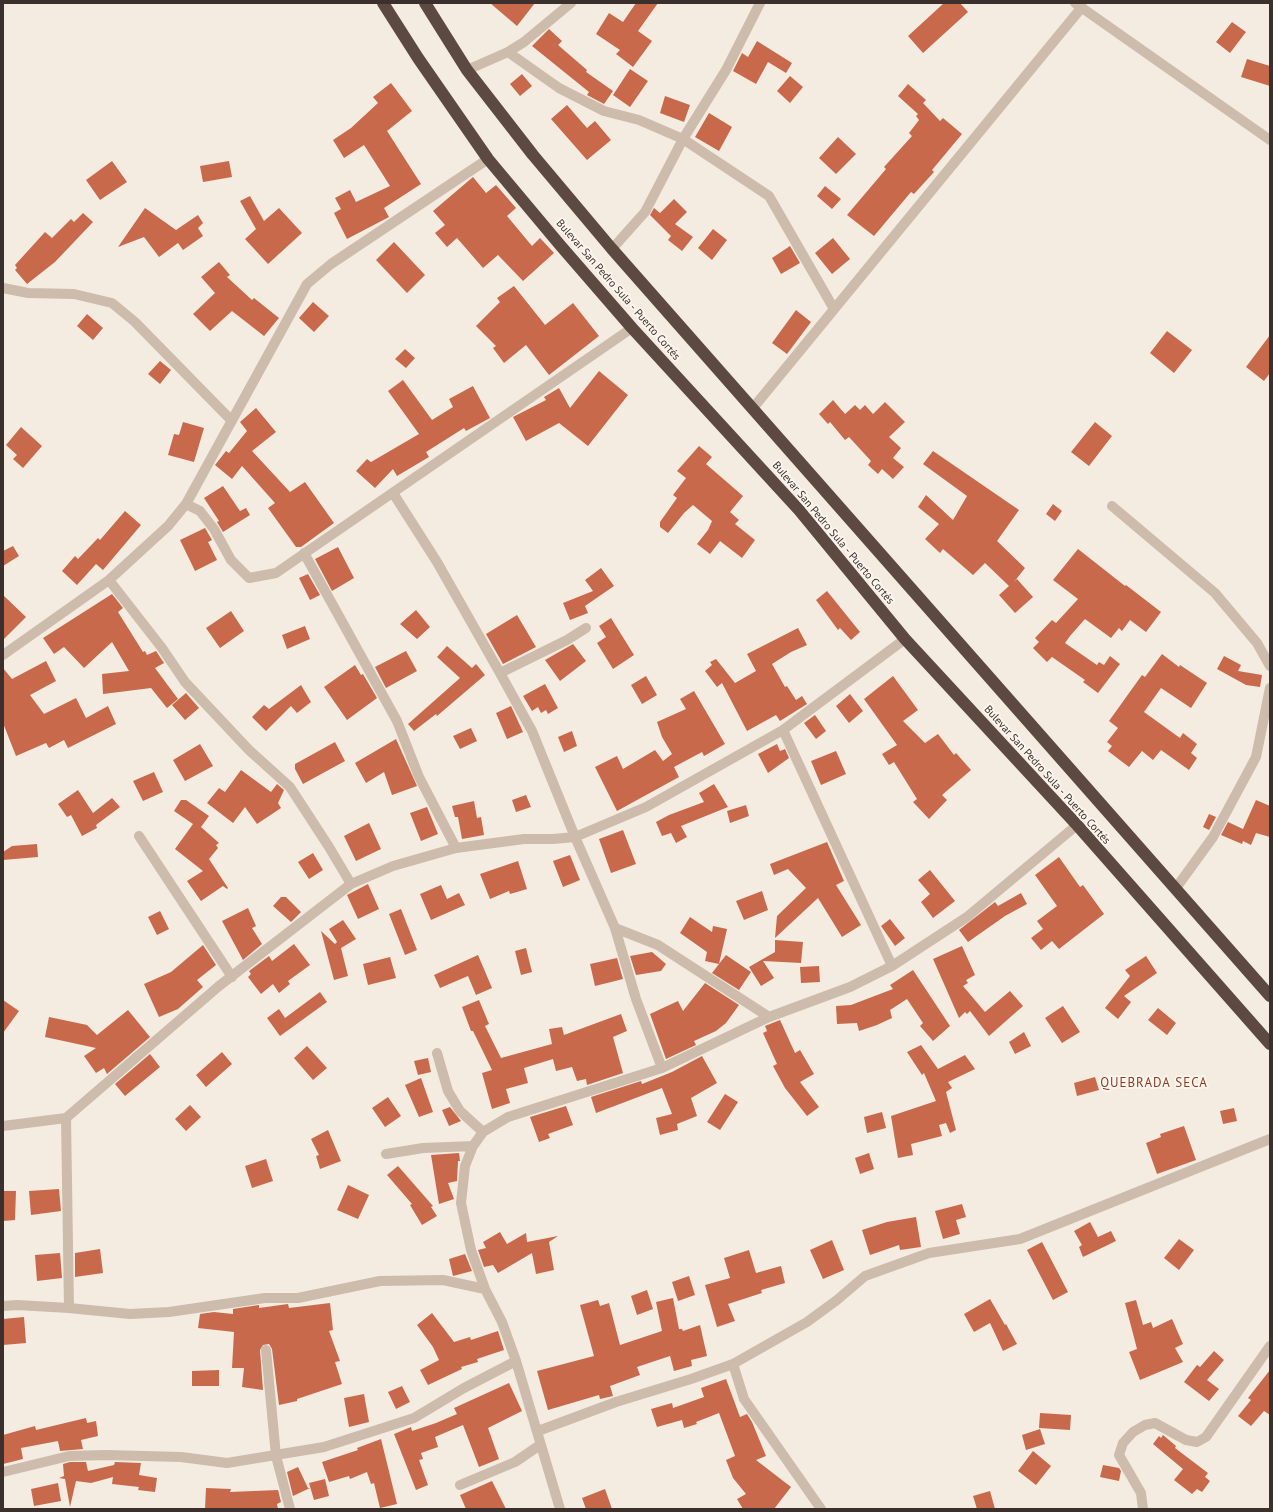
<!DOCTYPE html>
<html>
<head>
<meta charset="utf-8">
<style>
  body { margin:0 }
  #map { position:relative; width:1273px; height:1512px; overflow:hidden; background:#f4ebe1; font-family:"PT Sans",sans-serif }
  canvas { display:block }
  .frame { position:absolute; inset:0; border:4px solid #3b302b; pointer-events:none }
</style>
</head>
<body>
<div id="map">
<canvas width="1273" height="1512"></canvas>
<div class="frame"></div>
</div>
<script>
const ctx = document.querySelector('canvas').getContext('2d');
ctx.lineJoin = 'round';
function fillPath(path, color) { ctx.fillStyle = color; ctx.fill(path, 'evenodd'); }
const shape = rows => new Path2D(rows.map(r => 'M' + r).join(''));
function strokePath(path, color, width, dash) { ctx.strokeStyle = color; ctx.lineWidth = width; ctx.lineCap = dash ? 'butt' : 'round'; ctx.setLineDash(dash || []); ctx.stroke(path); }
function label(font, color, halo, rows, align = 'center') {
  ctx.font = font + ' "PT Sans",sans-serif'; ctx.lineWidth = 4; ctx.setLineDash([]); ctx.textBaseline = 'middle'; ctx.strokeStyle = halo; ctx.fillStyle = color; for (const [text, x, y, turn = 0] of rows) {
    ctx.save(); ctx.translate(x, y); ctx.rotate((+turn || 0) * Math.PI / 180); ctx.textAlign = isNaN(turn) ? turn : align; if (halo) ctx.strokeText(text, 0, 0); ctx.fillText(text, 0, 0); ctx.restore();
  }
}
const building = shape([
  [490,3,535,3,517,26],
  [636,3,658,3,638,31,652,41,633,67,616,54,620,50,596,34,609,13,623,22],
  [944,3,960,3,968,12,923,53,908,36],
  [1232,22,1246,32,1230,53,1216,42],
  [549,29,562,41,558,45,587,70,586,72,613,91,604,104,587,95,589,92,532,46],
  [757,41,792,63,786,73,768,62,756,84,733,71,742,53,748,57],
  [1247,59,1270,66,1270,86,1241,77],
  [630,69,648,81,630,107,613,95],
  [522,74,532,86,520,96,510,84],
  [790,76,803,87,790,103,777,91],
  [391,83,412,111,387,131,421,184,384,208,389,217,347,239,334,213,341,209,335,198,350,190,356,202,390,186,364,145,344,158,333,140,351,128,378,103,373,97],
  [908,84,926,100,923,103,940,121,943,118,962,134,932,170,934,172,914,194,911,192,874,236,847,215,886,169,884,167,912,136,909,133,919,120,916,116,918,114,898,96],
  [665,96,690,105,684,122,660,113],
  [567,105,587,128,595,121,611,140,587,160,551,119],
  [709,113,732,127,719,151,695,137],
  [838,137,856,154,836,174,819,158],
  [112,161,127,182,100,200,86,180],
  [229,161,232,177,203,182,200,166],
  [473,177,486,193,496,185,516,208,507,216,532,246,540,238,554,253,523,281,498,255,483,268,457,238,447,247,435,233,445,225,433,211],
  [825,186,841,199,832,209,817,196],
  [250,196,264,221,279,208,302,233,268,264,245,239,256,229,240,201],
  [674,199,687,212,675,224,693,237,682,251,668,240,671,236,650,215,654,208,660,213],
  [145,208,176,230,198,215,203,223,198,228,203,236,183,250,178,243,159,257,144,237,118,247],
  [83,213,93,222,55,262,27,284,15,270,17,268,15,265,45,232,52,238,71,219,74,222],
  [713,229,727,240,712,260,698,248],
  [833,238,850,259,832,274,815,253],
  [394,242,425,275,407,293,376,260],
  [790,246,800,263,781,274,772,258],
  [219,262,230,275,227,277,252,300,254,298,279,318,264,336,232,311,210,331,193,314,215,293,201,277],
  [514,286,545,325,573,303,599,336,549,375,526,345,504,363,493,348,496,346,476,326,500,302,497,298],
  [313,302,329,316,314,332,299,318],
  [796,310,811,322,787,354,772,343],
  [87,314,103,328,93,340,77,326],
  [1167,331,1192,350,1174,373,1150,353],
  [1270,335,1270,373,1264,381,1246,367],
  [405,349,415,358,406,368,395,359],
  [160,361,171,370,160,384,148,374],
  [599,371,628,395,588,446,559,423,526,441,513,417,546,400,544,397,559,388,570,408],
  [403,380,432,420,453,407,449,399,473,386,490,418,466,431,464,428,426,452,429,457,397,476,393,469,375,488,356,471,367,459,371,462,419,434,388,391],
  [833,400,845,414,855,405,860,410,865,405,873,414,885,402,905,422,889,437,901,448,893,458,904,467,893,479,882,469,878,474,868,465,871,461,849,437,845,440,830,422,828,424,819,414],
  [256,408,276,432,252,451,290,492,305,482,334,523,301,547,296,547,268,508,275,503,242,466,232,479,215,465,226,451,229,453,247,431,240,422],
  [183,422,204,428,194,462,168,455,174,434,179,435],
  [1095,422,1112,436,1089,466,1071,452],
  [21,427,42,446,23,468,13,459,17,455,6,445],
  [699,446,712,457,706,464,743,496,730,512,739,520,735,524,755,540,742,558,720,541,710,554,697,544,708,530,712,521,693,505,684,513,668,533,660,527,660,522,677,498,673,495,686,478,677,471],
  [933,451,1019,510,997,541,1025,568,1014,582,1017,579,1033,597,1015,613,999,595,1009,586,985,563,973,575,943,549,940,553,925,539,939,524,918,507,926,495,953,520,967,496,923,464],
  [223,486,240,511,246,508,250,515,223,532,217,522,219,521,204,498],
  [1053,504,1062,511,1055,521,1046,514],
  [125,511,141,525,103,570,96,564,77,585,62,571,75,556,78,559,98,538,100,540],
  [205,528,212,540,208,542,217,560,195,571,180,540],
  [13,546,19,556,3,566,3,551],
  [338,547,354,578,332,591,315,559],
  [1078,549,1125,586,1126,585,1161,612,1146,632,1130,620,1122,631,1119,628,1111,638,1085,619,1070,636,1065,643,1097,665,1099,662,1104,665,1110,656,1120,664,1098,693,1083,682,1085,680,1052,657,1047,662,1033,648,1039,642,1035,638,1052,620,1056,623,1078,599,1053,580],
  [601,568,614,586,585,606,588,613,570,620,563,603,593,591,585,580],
  [308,574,320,595,310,600,299,578],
  [827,591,860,632,851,640,840,628,838,630,816,600],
  [112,594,123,608,118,612,143,652,145,651,147,655,156,651,164,663,155,668,178,699,167,708,151,688,103,694,102,674,129,671,112,642,84,668,64,647,54,654,43,638],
  [3,595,26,617,3,640],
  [416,610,430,627,417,639,400,624],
  [231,611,244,631,220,648,206,628],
  [517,615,536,647,503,664,486,634],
  [611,618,634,655,613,669,597,643,606,637,599,626],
  [305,626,310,639,287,649,282,635],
  [798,628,807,645,791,652,772,664,785,687,787,686,796,700,802,696,807,704,780,721,776,715,747,731,722,683,717,687,705,671,712,665,710,662,716,659,735,683,756,671,747,654],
  [573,644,586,661,560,681,545,660],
  [447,646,472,668,476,664,485,675,437,716,436,714,414,731,408,724,460,678,437,657],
  [406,651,417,671,386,688,375,667],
  [1162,654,1179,667,1180,665,1207,683,1191,708,1161,688,1144,712,1180,738,1183,733,1197,744,1191,753,1197,758,1189,770,1161,750,1153,760,1142,751,1129,767,1108,751,1112,746,1107,742,1118,728,1109,721,1142,675,1145,677],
  [1224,656,1241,665,1238,671,1262,675,1260,687,1246,685,1217,669],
  [46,661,56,681,30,695,44,714,76,698,86,718,108,706,116,724,68,748,64,740,49,748,46,743,16,756,3,723,3,668,12,679],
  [355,665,361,675,363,674,377,698,347,720,324,687],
  [646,676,657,695,642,704,631,685],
  [893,676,918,710,903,721,925,743,938,734,954,755,956,753,971,770,942,795,947,800,929,819,913,802,917,799,894,762,889,765,882,754,897,745,864,699],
  [545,684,558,708,548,714,546,710,541,713,538,707,532,711,523,696],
  [301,685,311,702,297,713,291,706,266,731,252,717,264,705,269,709],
  [694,691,725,744,704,756,702,752,674,767,679,777,617,811,595,767,617,756,623,769,655,750,663,761,672,754,662,737,657,722,686,709,680,699],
  [186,693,199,708,185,720,172,705],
  [850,694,863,711,849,723,836,706],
  [511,706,523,732,507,739,496,713],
  [815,715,826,731,816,739,804,723],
  [471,728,477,741,460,749,453,736],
  [572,731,577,746,564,752,558,737],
  [396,739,417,786,392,795,384,772,366,783,355,763],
  [335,742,345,761,303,784,295,769,295,764],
  [200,744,213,766,185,781,173,760],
  [777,744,780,751,785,749,789,758,768,773,758,754],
  [836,751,846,774,821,785,811,761],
  [241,770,271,792,277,784,284,790,278,803,281,808,257,824,245,807,233,823,207,803,219,788,225,792],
  [154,772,163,792,143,801,133,781],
  [714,784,728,807,681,826,687,837,676,843,671,833,662,836,656,822,669,815,704,802,699,793],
  [78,790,93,813,112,798,120,807,96,825,97,828,82,836,71,815,67,817,58,804],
  [526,795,531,807,516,812,512,800],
  [181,800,186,800,209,816,201,827,219,843,216,845,218,848,209,859,228,888,227,889,223,886,201,901,187,881,203,871,175,849,193,824,174,811],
  [1256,800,1270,806,1270,837,1256,833,1251,845,1243,841,1242,844,1221,835,1228,822,1243,829],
  [474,801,477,818,481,817,484,835,462,839,458,817,455,817,452,806],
  [746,805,749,816,730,823,727,811],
  [427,807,438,834,421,841,410,813],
  [1209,814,1216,817,1209,830,1203,827],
  [369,823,381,849,356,861,344,836],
  [623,830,636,864,611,873,599,839],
  [827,842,844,881,836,885,861,925,842,937,818,898,775,938,777,916,806,888,788,869,774,875,770,864],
  [37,844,38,857,3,860,3,852,12,846],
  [313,853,323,870,309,879,298,862],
  [570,855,580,880,563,887,553,861],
  [1059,857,1080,887,1083,885,1104,914,1059,949,1052,941,1041,950,1031,938,1043,929,1037,921,1057,906,1035,875],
  [518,861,527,889,510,894,509,891,490,899,480,874],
  [930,870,955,901,933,918,921,902,930,894,918,880],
  [368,884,379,909,358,919,347,895],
  [441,885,447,899,459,893,465,905,431,920,420,894],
  [762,891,768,910,744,920,736,901],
  [1021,893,1027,904,1005,916,968,942,959,930,995,902,998,906],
  [281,897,286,897,301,912,291,922,273,906],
  [248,908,256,926,252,928,262,944,243,960,222,921],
  [401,909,417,950,405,955,389,914],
  [160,911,169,929,157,935,148,917],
  [690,917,712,932,713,926,727,929,719,964,705,961,707,952,680,933],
  [890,919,905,938,895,946,881,926],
  [343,920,356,939,341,948,348,976,334,980,321,931,335,944,337,942,329,929],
  [775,940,803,942,801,963,763,961,774,978,761,986,749,967,775,952],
  [294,944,310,965,288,981,290,984,279,993,273,984,261,994,248,977,251,974,249,971,269,956,272,961],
  [203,945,216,965,197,980,203,987,178,1009,159,1017,144,984,171,972],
  [962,946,975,975,966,980,968,983,963,986,985,1012,1010,991,1023,1006,989,1036,970,1011,967,1014,965,1012,959,1018,933,959],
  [526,948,532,972,521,975,515,951],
  [652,952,666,964,661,971,636,975,630,956],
  [478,955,492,988,476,995,468,976,440,988,434,975],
  [726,955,751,972,739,990,712,973],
  [1146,956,1157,973,1124,996,1131,1002,1118,1019,1105,1008,1130,976,1125,970],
  [390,957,396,978,368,985,363,964],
  [617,958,623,979,595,986,590,964],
  [819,966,820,982,801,983,800,967],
  [913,970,950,1026,933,1041,920,1026,923,1023,907,999,890,1010,892,1018,877,1025,859,1031,857,1023,837,1024,836,1006,851,1005,893,989,890,985],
  [705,983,739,1005,726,1023,716,1031,694,1041,696,1045,666,1059,650,1014,678,1001,683,1011],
  [320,992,327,1002,280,1036,267,1018,279,1009,285,1018],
  [3,1000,19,1011,3,1033],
  [479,1000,489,1024,485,1026,501,1058,552,1044,549,1029,562,1027,564,1035,621,1014,627,1031,613,1037,623,1073,587,1085,586,1079,577,1081,572,1067,556,1071,553,1059,524,1068,528,1083,506,1089,510,1103,492,1109,482,1073,492,1070,473,1031,471,1031,462,1007],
  [1063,1006,1080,1032,1062,1043,1045,1018],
  [1158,1008,1176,1023,1167,1035,1148,1020],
  [128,1010,150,1037,107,1074,104,1068,96,1073,84,1056,96,1048,45,1037,49,1017,87,1025,97,1035],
  [780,1020,795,1053,800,1050,814,1074,800,1082,819,1107,807,1116,785,1088,773,1066,777,1064,763,1033,767,1031,765,1026],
  [1024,1032,1031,1046,1015,1054,1009,1042],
  [921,1045,938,1069,965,1055,975,1069,948,1082,952,1088,946,1092,956,1130,950,1133,946,1123,939,1125,942,1136,911,1144,913,1155,898,1158,891,1116,936,1101,924,1073,922,1075,907,1052],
  [307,1046,327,1068,313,1080,294,1058],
  [222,1052,232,1064,206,1087,196,1075],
  [150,1054,160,1067,125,1096,115,1084],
  [702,1056,717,1083,691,1098,697,1116,677,1124,678,1130,660,1135,656,1118,672,1114,662,1088,596,1113,591,1097,641,1081,642,1084,672,1072],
  [428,1058,431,1072,418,1075,414,1061],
  [1095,1077,1099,1090,1077,1096,1074,1083],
  [421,1078,433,1112,419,1117,405,1085],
  [725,1094,738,1102,720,1130,707,1122],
  [388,1097,401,1116,385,1127,372,1108],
  [190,1105,201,1117,186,1131,175,1119],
  [566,1106,573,1125,548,1134,550,1138,539,1142,530,1117],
  [450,1107,461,1121,449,1126,442,1110],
  [1234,1108,1237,1121,1223,1124,1220,1111],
  [882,1112,886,1128,867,1133,864,1117],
  [1184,1126,1196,1160,1157,1174,1146,1143,1161,1137,1160,1134],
  [328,1130,341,1161,320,1169,316,1156,319,1155,311,1139],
  [459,1153,460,1161,458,1161,457,1181,448,1183,454,1199,439,1204,431,1155],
  [869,1153,874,1169,860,1174,855,1158],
  [266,1159,273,1181,252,1188,245,1166],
  [398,1166,433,1206,431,1207,437,1216,422,1225,410,1205,412,1204,387,1175],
  [348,1185,369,1195,358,1219,337,1210],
  [59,1189,61,1211,31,1215,29,1191],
  [3,1191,16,1191,15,1220,3,1221],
  [962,1204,966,1217,956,1220,960,1234,943,1239,935,1211],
  [916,1217,921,1247,900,1250,899,1245,870,1255,862,1230,887,1222],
  [1090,1222,1098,1237,1111,1231,1116,1241,1083,1257,1079,1247,1082,1245,1074,1231],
  [500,1232,507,1244,526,1233,527,1242,558,1236,549,1242,554,1270,536,1274,532,1253,498,1273,493,1265,484,1267,478,1250,486,1248,483,1242],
  [1179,1239,1194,1250,1179,1270,1164,1258],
  [832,1240,844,1270,823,1279,810,1250],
  [1042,1242,1068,1292,1053,1300,1027,1250],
  [100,1249,103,1273,75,1277,75,1253],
  [749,1250,756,1273,781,1266,785,1283,761,1290,762,1293,728,1304,735,1321,717,1327,705,1285,730,1278,724,1258],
  [60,1253,62,1278,37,1281,35,1255],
  [465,1254,472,1271,453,1276,449,1259],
  [689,1276,695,1295,678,1301,672,1282],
  [647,1290,653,1309,637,1315,631,1296],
  [673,1298,679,1329,682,1329,683,1331,700,1325,707,1356,691,1360,692,1366,674,1371,670,1356,637,1367,640,1375,610,1386,613,1396,600,1399,599,1395,548,1410,537,1371,594,1356,580,1305,598,1300,600,1306,609,1303,620,1345,662,1331,656,1302],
  [990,1299,1005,1325,1006,1324,1017,1344,1003,1351,990,1323,974,1332,964,1314],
  [1136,1300,1143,1325,1151,1322,1153,1328,1172,1319,1183,1344,1175,1348,1183,1362,1140,1380,1129,1352,1137,1349,1125,1303],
  [330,1303,333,1330,329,1331,340,1361,335,1362,342,1384,297,1399,297,1401,279,1405,272,1349,269,1344,263,1345,260,1350,263,1390,242,1387,244,1368,232,1368,234,1332,198,1328,200,1314,214,1312,233,1314,233,1309,259,1305,259,1308,288,1304,289,1308],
  [432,1313,454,1342,470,1337,471,1340,498,1331,504,1350,477,1359,478,1362,461,1367,462,1369,428,1385,420,1370,439,1360,433,1347,417,1325],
  [24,1317,26,1343,3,1345,3,1319],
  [1214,1351,1224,1360,1207,1380,1219,1389,1209,1401,1184,1382,1197,1365,1200,1367],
  [219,1370,219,1386,192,1386,192,1371],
  [1270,1370,1270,1415,1264,1411,1251,1426,1238,1416,1251,1400,1248,1398],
  [726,1379,740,1417,747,1414,752,1422,766,1456,756,1460,791,1487,774,1509,743,1509,737,1499,746,1494,733,1478,726,1460,735,1456,719,1413,696,1422,697,1424,684,1428,682,1420,657,1427,651,1409,672,1403,673,1408,704,1397,701,1388],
  [509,1383,522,1411,488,1428,499,1459,479,1467,463,1425,435,1437,438,1447,421,1453,423,1459,419,1460,428,1485,416,1490,394,1434,411,1427,412,1431,436,1423,457,1414,454,1408],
  [402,1386,410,1402,396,1409,388,1392],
  [364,1394,369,1422,349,1427,344,1398],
  [1040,1413,1071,1415,1070,1430,1039,1428],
  [86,1418,87,1423,96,1421,98,1436,81,1440,83,1449,60,1451,58,1441,21,1448,23,1459,3,1464,3,1435,35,1426,36,1430],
  [1040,1429,1045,1444,1026,1450,1022,1435],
  [1163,1435,1176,1446,1175,1448,1208,1473,1205,1477,1210,1481,1202,1492,1197,1489,1192,1494,1174,1480,1183,1469,1153,1444,1159,1436,1161,1438],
  [381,1439,397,1504,380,1508,374,1483,371,1484,367,1472,350,1479,349,1476,329,1482,322,1462,358,1450,357,1448],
  [1033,1451,1051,1466,1036,1485,1018,1471],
  [70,1462,86,1462,88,1471,114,1465,115,1462,141,1463,139,1475,157,1478,155,1492,138,1490,139,1487,112,1484,113,1477,91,1483,76,1481,70,1507,65,1479,59,1478,64,1476,63,1464],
  [1103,1465,1119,1468,1121,1471,1119,1481,1100,1477],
  [298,1467,308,1488,310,1488,293,1496,287,1472],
  [325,1479,329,1496,314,1500,309,1483],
  [492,1481,506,1509,466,1509,460,1495],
  [58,1483,61,1501,34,1506,31,1489],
  [206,1488,231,1489,230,1492,278,1490,281,1502,277,1504,278,1509,205,1509],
  [605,1489,612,1509,586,1509,582,1498],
  [990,1491,995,1509,977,1509,973,1496]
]);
const minor = shape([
  [1075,3,1270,140],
  [508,52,559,88,604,111,639,120,683,139,769,196,834,309],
  [467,70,508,52,524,42,571,3],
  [612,249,645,212,683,139,726,70,760,3],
  [3,288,28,293,74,294,112,303,135,322,232,421],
  [753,408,1082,7],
  [393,493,437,562,500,673],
  [186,504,200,511,214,529,231,560,249,578,276,573,632,328],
  [1112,506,1215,593,1257,643,1270,666],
  [304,553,397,721,419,777,456,848],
  [109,580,162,648,185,682,249,750,290,787,329,847,351,884],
  [586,628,567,640,500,673,532,731,575,837,615,928,636,999,662,1068],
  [3,655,109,580,168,526,186,504,307,284,331,264,488,159],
  [783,730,892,966],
  [139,836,232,977],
  [1176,888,1213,837,1256,757,1270,688],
  [615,928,658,945,769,1017],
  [437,1053,448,1091,460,1111,483,1132],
  [3,1126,66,1118],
  [386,1154,423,1148,473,1146],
  [3,1306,17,1305,69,1308,130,1314,169,1312,265,1298,298,1298,380,1281,443,1280,485,1289],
  [69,1308,66,1118,219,986,351,884,393,866,456,848,524,839,553,839,575,837,646,807,783,730,905,639],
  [266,1350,276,1456,290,1509],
  [733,1364,744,1399,821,1509],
  [538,1431,616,1402,691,1379,733,1364,807,1322,837,1300,865,1276,929,1253,1020,1239,1270,1139],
  [3,1472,69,1456,106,1455,181,1457,227,1463,324,1447,414,1418,464,1388,516,1361],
  [460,1485,515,1462,540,1445],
  [560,1509,516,1361,502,1322,485,1289,471,1250,461,1203,465,1166,473,1146,483,1132,508,1117,662,1068,769,1017,850,987,892,966,967,917,1077,825],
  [1143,1509,1141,1493,1119,1455,1123,1443,1133,1432,1145,1425,1155,1423,1186,1440,1197,1442,1206,1437,1270,1346]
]);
const highway = shape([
  [383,3,418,58,488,159,560,245,632,328,799,510,905,639,1077,825,1270,1044],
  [425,3,467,70,533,155,612,249,1270,996]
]);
const streetNames = [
  ["Bulevar San Pedro Sula - Puerto Cortés",618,290,49],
  ["Bulevar San Pedro Sula - Puerto Cortés",833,533,50],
  ["Bulevar San Pedro Sula - Puerto Cortés",1047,775,48]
];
const quarterNames = [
  ["QUEBRADA SECA",1154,1083]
];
fillPath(building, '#c8694b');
strokePath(minor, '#cdbbac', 10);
strokePath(highway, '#5c4a42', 12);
label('11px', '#3b302b', '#fbf5ee', streetNames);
ctx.letterSpacing = '1px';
label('13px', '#8c3b22', '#fbf5ee', quarterNames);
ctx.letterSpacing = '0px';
</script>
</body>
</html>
